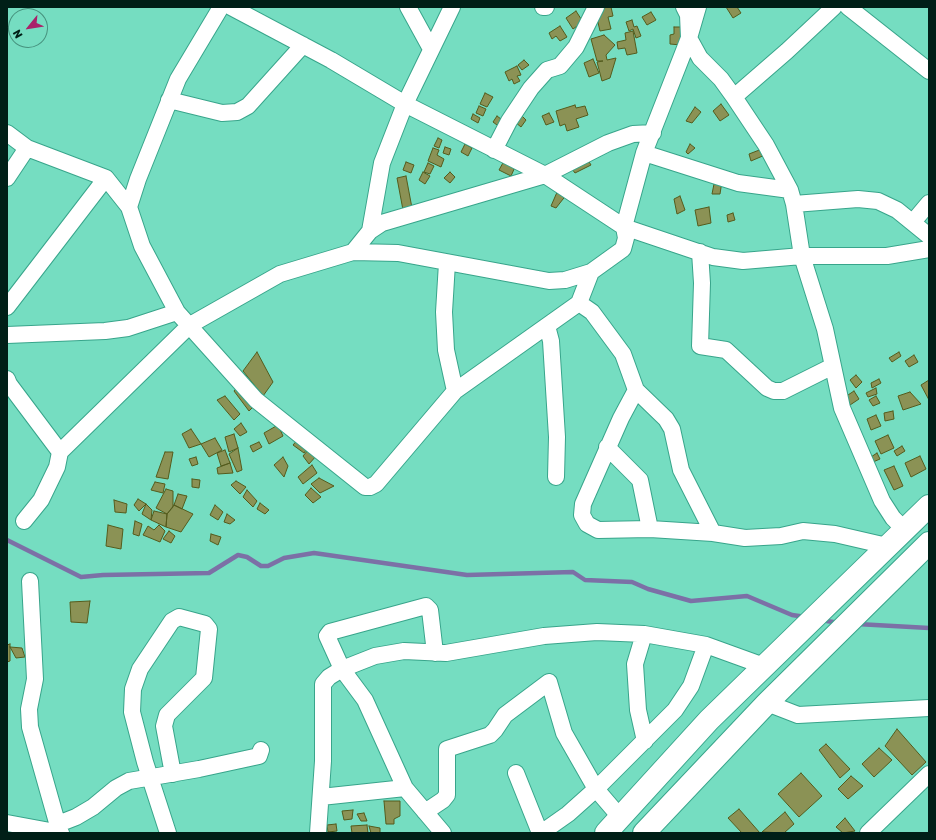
<!DOCTYPE html>
<html>
<head>
<meta charset="utf-8">
<style>
  body { margin:0 }
  #map { position:relative; width:936px; height:840px; overflow:hidden; background:#75ddc1; font-family:Rubik,sans-serif }
  canvas { display:block }
  .frame { position:absolute; inset:0; border:8px solid #001f17; pointer-events:none }
  .north { position:absolute; left:8px; top:8px; width:40px; height:40px; box-sizing:border-box; background:#75ddc1; border:1px solid #46917d; border-radius:50%; rotate:240deg; font-size:11px; font-weight:700; line-height:16px; text-align:center; color:#001f17 }
  .north::after { content:''; display:block; margin:auto; width:14px; height:18px; background:#a9226a; clip-path:polygon(50% 0,100% 100%,50% 72%,0 100%) }
</style>
</head>
<body>
<div id="map">
<canvas width="936" height="840"></canvas>
<div class="frame"></div>
<div class="north">N</div>
</div>
<script>
const ctx = document.querySelector('canvas').getContext('2d');
ctx.lineJoin = 'round';
const shape = rows => new Path2D(rows.map(r => 'M' + r).join(''));
function strokePath(path, color, width, dash) { ctx.strokeStyle = color; ctx.lineWidth = width; ctx.lineCap = dash ? 'butt' : 'round'; ctx.setLineDash(dash || []); ctx.stroke(path); }
function fillPath(path, color) { ctx.fillStyle = color; ctx.fill(path, 'evenodd'); }
const stream = shape([
  [7,540,81,577,103,575,209,573,238,555,247,557,261,566,268,566,284,558,314,553,467,575,573,572,585,580,632,582,648,589,691,601,747,596,792,615,806,617],
  [821,620,839,623],
  [857,624,929,628]
]);
const building = shape([
  [611,7,613,16,608,17,611,29,600,31,596,14,602,13,602,8,611,7],
  [726,7,737,7,741,13,733,18,726,7],
  [576,11,583,22,573,29,566,18,576,11],
  [651,12,656,20,647,25,642,17,651,12],
  [632,20,634,27,637,26,641,36,636,38,633,29,629,31,626,22,632,20],
  [560,26,567,37,560,41,556,36,552,39,549,33,560,26],
  [674,27,682,27,681,45,670,44,670,35,674,34,674,27],
  [633,31,637,53,627,55,625,48,618,49,617,42,626,40,625,33,633,31],
  [604,35,615,45,606,55,607,60,616,58,610,78,602,81,597,62,603,61,597,61,591,39,604,35],
  [593,59,599,73,589,77,584,63,593,59],
  [524,60,529,65,522,70,518,65,524,60],
  [517,66,521,75,517,76,520,81,514,84,512,79,509,81,505,72,517,66],
  [485,93,493,97,487,107,480,104,485,93],
  [721,104,729,115,720,121,713,111,721,104],
  [575,105,576,108,585,106,588,115,576,119,579,127,567,131,565,124,560,126,556,111,575,105],
  [479,106,486,109,483,116,476,113,479,106],
  [695,107,701,112,692,123,686,121,695,107],
  [549,113,554,122,546,125,542,116,549,113],
  [473,114,480,118,478,123,471,119,473,114],
  [521,115,526,120,521,127,515,122,521,115],
  [497,116,505,122,501,128,493,122,497,116],
  [438,138,442,140,439,148,434,146,438,138],
  [465,144,472,148,468,156,461,152,465,144],
  [690,144,695,148,688,154,686,152,690,144],
  [445,147,451,149,449,155,443,153,445,147],
  [433,148,439,150,437,155,444,159,441,167,428,161,433,148],
  [762,149,765,155,751,161,749,154,762,149],
  [588,160,591,165,575,173,572,169,588,160],
  [504,161,515,167,511,176,499,170,504,161],
  [406,162,414,165,411,173,403,170,406,162],
  [428,163,434,166,430,174,424,172,428,163],
  [423,172,430,176,425,184,419,180,423,172],
  [450,172,455,177,450,183,444,178,450,172],
  [406,176,412,208,403,210,397,178,406,176],
  [715,179,722,181,720,194,712,194,715,179],
  [558,190,567,194,556,208,551,206,558,190],
  [680,196,685,210,677,214,674,199,680,196],
  [709,207,711,223,698,226,695,210,709,207],
  [733,213,735,220,728,222,727,215,733,213],
  [257,352,273,382,263,396,243,371,257,352],
  [899,352,901,356,892,362,889,358,899,352],
  [914,355,918,362,909,367,905,361,914,355],
  [856,375,862,382,856,388,850,380,856,375],
  [879,379,881,383,872,388,871,383,879,379],
  [929,380,929,400,921,385,929,380],
  [239,385,257,403,249,411,234,391,239,385],
  [876,388,877,394,868,397,866,393,876,388],
  [854,391,859,399,850,405,845,397,854,391],
  [910,392,921,404,903,410,898,396,910,392],
  [225,396,240,414,234,420,217,400,225,396],
  [876,396,880,403,873,406,869,400,876,396],
  [893,411,894,419,885,421,884,413,893,411],
  [876,415,881,426,871,430,867,419,876,415],
  [241,423,247,432,240,436,234,429,241,423],
  [278,425,283,436,269,444,264,433,278,425],
  [191,429,201,444,189,448,182,434,191,429],
  [234,434,238,448,229,452,225,437,234,434],
  [888,435,894,448,881,454,875,441,888,435],
  [215,438,222,450,209,457,201,444,215,438],
  [299,438,309,446,304,453,293,445,299,438],
  [259,442,262,447,253,452,250,446,259,442],
  [902,446,905,451,897,456,894,451,902,446],
  [238,448,242,470,237,472,229,454,238,448],
  [225,450,230,463,221,466,217,453,225,450],
  [308,450,317,455,309,464,303,456,308,450],
  [165,452,173,452,168,479,156,477,165,452],
  [877,453,880,459,873,462,871,457,877,453],
  [920,456,926,469,911,477,905,463,920,456],
  [196,457,198,464,192,466,189,459,196,457],
  [283,457,288,466,284,477,274,465,283,457],
  [230,463,233,473,218,474,217,468,230,463],
  [312,465,317,473,303,484,298,477,312,465],
  [894,466,903,486,894,490,884,470,894,466],
  [319,478,334,486,320,493,311,484,319,478],
  [192,479,200,480,199,488,192,487,192,479],
  [236,481,246,487,240,494,231,485,236,481],
  [155,482,165,484,163,493,151,490,155,482],
  [311,488,321,497,313,503,305,495,311,488],
  [166,489,173,491,173,507,167,514,156,508,166,489],
  [247,490,257,501,253,507,243,497,247,490],
  [178,494,187,496,182,509,174,505,178,494],
  [138,499,146,504,139,511,134,505,138,499],
  [114,500,127,504,126,513,115,512,114,500],
  [260,503,269,510,265,514,257,509,260,503],
  [146,504,152,510,151,520,142,514,146,504],
  [174,505,193,514,181,532,166,527,167,514,174,505],
  [215,505,223,512,218,520,210,515,215,505],
  [154,511,167,514,166,527,151,520,154,511],
  [227,514,235,520,230,524,224,522,227,514],
  [135,521,142,524,139,536,133,534,135,521],
  [108,525,123,529,121,549,106,546,108,525],
  [159,525,165,531,160,542,143,535,148,526,154,530,159,525],
  [169,531,175,536,171,543,163,539,169,531],
  [211,534,221,537,218,545,210,541,211,534],
  [90,601,87,623,71,622,70,602,90,601],
  [10,644,10,661,7,662,7,645,10,644],
  [10,647,22,648,25,657,16,658,10,647],
  [897,729,926,762,912,775,885,746,897,729],
  [826,744,850,769,840,778,819,750,826,744],
  [879,748,892,760,874,777,862,764,879,748],
  [801,773,822,796,799,817,778,794,801,773],
  [851,776,863,786,848,799,838,789,851,776],
  [384,801,400,801,400,816,394,819,394,824,386,824,384,801],
  [739,809,760,833,742,833,728,818,739,809],
  [353,810,352,819,344,820,342,811,353,810],
  [785,812,794,824,784,833,762,832,785,812],
  [364,813,367,821,361,821,357,814,364,813],
  [845,818,855,831,843,833,836,827,845,818],
  [336,824,337,831,328,832,327,825,336,824],
  [367,825,368,833,352,833,351,826,367,825],
  [369,826,380,828,380,833,371,833,369,826]
]);
const street = shape([
  [231,7,331,60,405,104,545,175,624,227,713,257,743,261,802,256,887,256,929,249],
  [408,7,431,49],
  [543,7,546,7],
  [684,7,688,15,689,38,700,58,721,79,734,97,766,145,790,190,794,204,802,256,825,329,842,408,882,501,893,518,904,529],
  [848,7,929,71],
  [734,97,787,51,834,7],
  [169,100,222,113,237,112,248,106,303,45],
  [7,133,27,148,106,178,129,207,142,246,177,312,256,400,365,487,370,487,376,484,455,391,579,303,591,272],
  [494,150,509,121,531,88,547,70,560,66,576,47,596,7],
  [644,153,738,183,790,190],
  [7,178,27,148],
  [794,204,858,199,878,201,897,210,929,236],
  [129,207,138,179,178,79,221,7],
  [913,222,929,203],
  [370,231,382,163,405,104,452,7],
  [353,252,370,231,382,223,545,175,608,143,633,134,653,133],
  [700,252,702,283,700,346,726,350,767,388,774,391,783,391,833,366],
  [447,263,444,312,446,350,455,391],
  [579,303,592,312,623,354,636,390,666,419,672,429,681,470,713,533],
  [7,307,106,178],
  [547,326,551,341,557,437,556,477],
  [7,335,105,331,128,328,177,312],
  [7,379,9,384,60,452],
  [636,390,621,418,583,504,582,515,587,524,598,530,650,529,713,533,745,538,781,536,803,531,835,534,887,546],
  [607,447,640,480,650,529],
  [24,521,41,500,57,467,60,452,190,325,280,274,353,252,398,253,549,281,565,280,591,272,623,249,626,238,624,227,644,153,689,38,698,7],
  [30,581,35,679,29,709,30,727,60,833],
  [644,634,635,664,638,710,645,741],
  [435,653,430,610,426,606,330,632,327,636,342,669,365,700,405,788,443,833],
  [767,703,798,715,929,708],
  [516,773,540,833],
  [321,797,405,788],
  [425,812,443,800,447,795,447,749,490,735,495,730,505,715,549,682,564,733,596,789,620,817],
  [7,823,61,833],
  [58,824,76,817,93,807,116,788,129,781,199,769,259,756,261,750],
  [168,833,145,762,132,712,133,689,140,669,172,621,179,617,205,624,209,629,204,678,167,715,164,726,173,774],
  [318,833,323,761,323,684,329,677,342,669,375,656,404,651,446,653,544,636,597,632,644,634,706,645,764,666],
  [541,833,568,814,596,789,675,710,691,686,706,645],
  [868,833,929,774]
]);
const secondary = shape([
  [606,833,709,720,929,506],
  [644,833,767,703,929,543]
]);
strokePath(stream, '#7c70a6', 4.5);
fillPath(building, '#8b9255');
strokePath(building, '#555b1c', 1);
strokePath(street, '#38a58b', 18);
strokePath(secondary, '#38a58b', 24);
strokePath(street, '#fff', 16);
strokePath(secondary, '#fff', 22);
</script>
</body>
</html>
